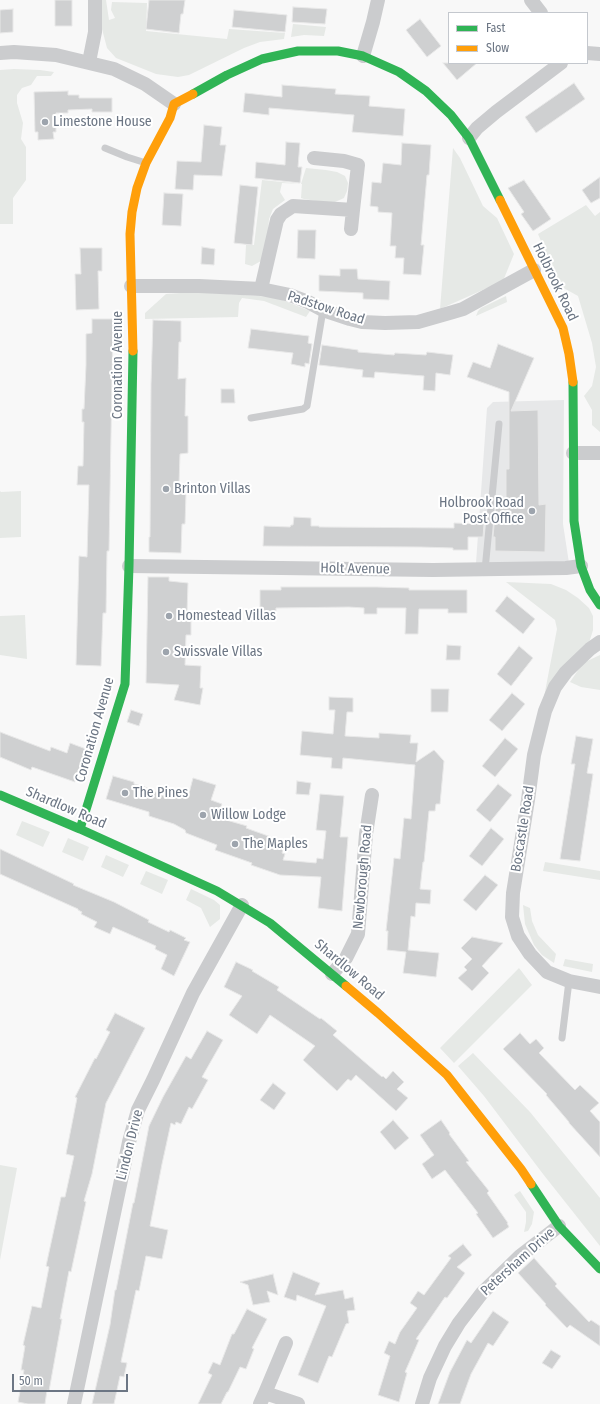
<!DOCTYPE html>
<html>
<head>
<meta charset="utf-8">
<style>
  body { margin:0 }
  #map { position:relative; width:600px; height:1404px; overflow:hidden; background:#f8f8f8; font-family:"Fira Sans Condensed",sans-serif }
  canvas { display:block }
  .legend { position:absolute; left:448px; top:12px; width:140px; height:52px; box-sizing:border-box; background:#fff; border:1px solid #c4c8ce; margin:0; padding:5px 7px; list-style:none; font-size:12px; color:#6c7684 }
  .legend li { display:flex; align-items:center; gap:8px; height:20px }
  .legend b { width:20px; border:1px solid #c4c8ce }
  .scale { position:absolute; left:12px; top:1374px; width:116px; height:18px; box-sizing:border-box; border:2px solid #6c7684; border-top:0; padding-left:5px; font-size:12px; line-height:14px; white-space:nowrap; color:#6c7684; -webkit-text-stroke:3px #fff; paint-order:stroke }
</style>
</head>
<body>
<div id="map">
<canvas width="600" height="1404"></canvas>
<ul class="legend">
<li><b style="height:5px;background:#30b455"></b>Fast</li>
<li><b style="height:5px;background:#ff9f0a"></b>Slow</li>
</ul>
<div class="scale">50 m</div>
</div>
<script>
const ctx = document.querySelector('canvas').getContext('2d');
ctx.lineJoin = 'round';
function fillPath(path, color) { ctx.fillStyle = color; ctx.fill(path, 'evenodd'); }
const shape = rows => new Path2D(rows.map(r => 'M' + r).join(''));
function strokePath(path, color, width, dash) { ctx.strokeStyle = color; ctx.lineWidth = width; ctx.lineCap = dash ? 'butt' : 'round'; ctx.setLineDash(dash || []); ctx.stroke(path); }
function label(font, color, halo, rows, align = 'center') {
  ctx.font = font + ' "Fira Sans Condensed",sans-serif'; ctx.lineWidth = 4; ctx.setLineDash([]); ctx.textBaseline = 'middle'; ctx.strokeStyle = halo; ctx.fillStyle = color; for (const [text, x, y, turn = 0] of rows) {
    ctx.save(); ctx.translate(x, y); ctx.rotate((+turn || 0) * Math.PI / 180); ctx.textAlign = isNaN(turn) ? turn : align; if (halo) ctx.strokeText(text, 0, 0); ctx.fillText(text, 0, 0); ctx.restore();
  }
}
const built = shape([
  [564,400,563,524,569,563,476,563,487,408,493,402]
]);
const green = shape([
  [101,0,106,0,109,20,115,18,111,10,112,2,147,3,146,31,227,39,229,29,285,33,284,39,260,42,244,48,189,75,178,77,156,74,116,58,107,48,102,29],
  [293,24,326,27,324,36,304,35,291,37],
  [14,69,40,70,54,72,51,76,37,76,31,85,22,88,17,95,17,103,23,123,21,139,26,147,26,180,13,198,13,224,0,224,0,70],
  [453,148,460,158,483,206,497,218,514,254,503,281,440,309],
  [306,168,326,170,337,172,345,176,348,183,347,191,344,198,335,202,322,202,304,199,301,198,302,184,282,183,280,192,285,200,273,209,269,219,268,233,261,261,252,266,245,264,246,245,254,245,262,180,301,184],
  [586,205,595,216,600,212,600,432,592,425,592,410,584,396,592,386,596,367,592,343,578,296,560,286,538,234],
  [195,292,275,297,310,311,306,317,264,301,242,298,239,303,238,317,145,319,145,313,166,294],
  [506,296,507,302,476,316,478,311,481,308],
  [0,491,1,492,21,491,21,537,0,538],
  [506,582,551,584,566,590,578,598,589,608,593,616,593,630,589,643,544,697,557,629,555,620],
  [25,615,27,659,0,655,0,616],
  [600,655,600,690,581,687,570,682,583,663],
  [22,821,50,832,43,847,16,835],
  [68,838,89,847,83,861,62,852],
  [106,855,129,865,123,877,101,867],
  [545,862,600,871,600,880,543,871],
  [146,871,168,880,162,894,140,884],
  [191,889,214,900,220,905,220,919,210,927,201,908,186,900],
  [523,905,530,908,532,921,538,935,556,954,554,963,542,955,534,945,525,924],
  [565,959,593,964,592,972,563,966],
  [519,968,532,985,454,1063,440,1048],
  [473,1053,530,1112,600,1198,600,1246,543,1174,484,1096,458,1066],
  [0,1165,17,1168,0,1260],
  [520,1191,534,1212,532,1224,528,1231,524,1232,526,1222,526,1212,514,1195]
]);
const building = shape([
  [55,0,72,0,72,26,55,26,55,0],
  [149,0,185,0,183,14,181,14,179,33,146,29,149,0],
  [293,7,327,9,325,24,292,22,293,7],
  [13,9,13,32,0,33,0,10,13,9],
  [234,10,287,15,285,32,232,27,234,10],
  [420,19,441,46,427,57,406,30,420,19],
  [443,63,477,63,457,80,443,63],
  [574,83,585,99,536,133,525,117,574,83],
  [282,85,336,89,335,94,370,96,369,106,405,109,403,136,352,132,354,115,269,108,269,115,243,112,245,93,282,97,282,85],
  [68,91,68,95,79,95,79,98,112,98,112,112,92,112,92,109,68,110,68,113,56,113,56,132,53,132,54,139,38,140,38,132,35,132,34,92,68,91],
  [204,125,222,127,220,145,226,145,222,176,194,175,193,190,175,189,177,161,201,162,204,125],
  [286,142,300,143,298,167,302,167,300,183,255,178,256,162,285,165,286,142],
  [402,143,431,145,429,175,427,175,421,245,424,245,421,275,403,274,404,258,395,258,396,246,390,246,392,213,378,212,378,207,370,206,372,182,381,183,383,163,401,165,402,143],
  [600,177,600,198,591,203,582,190,600,177],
  [524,180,551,219,533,231,521,214,524,212,508,188,524,180],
  [240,185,258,187,252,245,234,243,240,185],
  [164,193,183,194,181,226,162,225,164,193],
  [298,230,316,230,315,259,297,258,298,230],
  [202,247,215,249,214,265,201,264,202,247],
  [80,248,102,248,102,271,98,271,99,309,76,310,75,274,81,274,80,248],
  [340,269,357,269,358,279,390,281,389,300,363,299,363,293,319,291,319,275,340,276,340,269],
  [92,319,113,319,109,551,107,551,106,613,103,613,101,666,76,665,79,556,87,557,89,485,77,485,78,466,83,466,84,422,82,422,82,409,84,409,86,365,86,334,92,333,92,319],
  [153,320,181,321,181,342,179,342,178,379,186,378,185,416,188,416,188,453,180,454,179,484,182,484,182,494,186,494,185,524,182,524,181,553,149,552,149,537,150,537,151,384,153,320],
  [251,329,309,336,308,343,312,344,309,364,305,363,305,367,291,364,293,353,248,348,251,329],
  [498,344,534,358,511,411,538,410,539,505,546,504,545,552,495,551,495,537,493,537,496,503,506,503,506,469,509,469,509,392,467,377,473,362,490,368,498,344],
  [322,345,358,350,358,352,394,355,395,353,426,355,427,352,453,355,450,375,436,373,435,391,423,390,424,376,375,372,374,378,362,377,363,370,319,365,322,345],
  [221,389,234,389,235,403,221,403,221,389],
  [294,517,311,518,311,526,319,526,319,527,454,528,454,523,484,524,483,537,468,537,468,550,453,550,453,548,421,547,263,546,264,526,290,527,291,525,293,525,294,517],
  [148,577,169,577,169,581,188,583,187,613,191,613,191,635,186,635,185,665,201,666,200,688,203,688,200,705,174,700,179,685,146,683,148,577],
  [281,587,377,587,409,588,409,590,467,590,467,613,448,613,448,609,419,609,418,634,405,634,406,608,377,608,377,614,364,614,364,608,349,607,276,608,276,613,260,613,260,590,281,590,281,587],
  [507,596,535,619,523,634,495,611,507,596],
  [447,645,461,646,460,660,446,660,447,645],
  [519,646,533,658,511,686,497,674,519,646],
  [431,689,449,689,448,712,431,712,431,689],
  [512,693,525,704,502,731,489,720,512,693],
  [329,697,353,698,353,712,347,712,345,736,379,738,379,733,411,735,410,743,418,743,416,762,434,750,444,761,440,804,436,804,435,811,429,811,424,862,423,862,420,889,431,890,430,904,416,903,415,917,411,916,408,950,439,953,436,977,403,973,406,952,387,950,388,931,386,931,394,858,400,859,404,818,411,819,415,765,343,758,342,769,331,768,332,758,300,755,302,731,333,734,335,710,329,710,329,697],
  [131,710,143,714,139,726,127,722,131,710],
  [0,732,50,751,51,747,67,753,70,743,86,749,75,782,32,767,31,770,0,757,0,732],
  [576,736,593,739,587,773,593,774,580,861,560,859,575,764,571,764,576,736],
  [505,738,518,749,495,777,482,766,505,738],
  [113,776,134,782,134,784,145,787,166,797,169,790,188,797,193,778,216,785,211,800,222,804,216,817,247,826,246,828,285,842,282,853,285,854,283,860,316,863,317,858,323,859,326,831,316,830,320,794,344,796,340,837,348,837,342,911,318,908,321,877,280,875,251,865,252,863,215,850,217,845,186,833,185,830,174,824,149,816,149,812,106,799,113,776],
  [297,781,311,783,309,795,296,794,297,781],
  [498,784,512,795,490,822,476,810,498,784],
  [491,828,504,839,482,866,469,856,491,828],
  [0,849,74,884,73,885,114,902,149,920,148,922,169,932,170,930,186,938,184,940,190,942,174,976,161,969,167,955,155,949,156,946,113,927,110,934,94,927,97,922,81,914,82,912,78,910,78,909,0,874,0,849],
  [485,875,498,885,476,911,463,900,485,875],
  [472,937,503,943,482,966,489,973,472,991,458,978,467,970,464,967,472,959,461,948,472,937],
  [236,962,253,970,252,971,279,987,277,990,320,1019,321,1018,337,1031,333,1035,382,1077,383,1076,386,1079,393,1071,404,1082,397,1089,408,1098,396,1111,356,1075,351,1081,348,1079,337,1091,303,1060,315,1046,270,1015,257,1034,229,1015,242,996,224,987,236,962],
  [115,1013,145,1028,106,1103,92,1174,84,1201,86,1202,71,1272,69,1271,60,1319,62,1319,49,1391,47,1390,45,1404,28,1404,18,1402,24,1370,21,1370,25,1346,23,1345,32,1306,41,1308,49,1267,46,1266,61,1197,65,1197,74,1156,66,1154,77,1098,75,1097,95,1058,96,1059,110,1032,106,1030,115,1013],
  [207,1031,223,1040,202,1077,208,1080,192,1109,189,1107,181,1124,176,1122,175,1125,171,1123,162,1164,150,1226,168,1230,162,1259,146,1256,139,1291,136,1290,121,1362,127,1363,124,1377,120,1376,114,1404,92,1404,110,1325,115,1290,116,1290,133,1203,134,1203,149,1126,163,1097,186,1056,191,1059,207,1031],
  [520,1033,530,1044,536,1039,544,1048,539,1053,575,1090,580,1085,599,1103,590,1111,600,1122,600,1157,569,1123,569,1122,546,1095,547,1094,503,1049,520,1033],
  [273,1083,286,1093,274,1110,260,1100,273,1083],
  [393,1120,409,1138,395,1150,380,1132,393,1120],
  [441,1120,450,1133,449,1134,469,1161,466,1162,489,1191,487,1193,508,1223,507,1223,509,1227,493,1238,476,1214,478,1213,445,1170,432,1179,422,1164,434,1155,420,1135,441,1120],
  [463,1244,472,1255,457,1267,465,1273,447,1298,445,1297,416,1339,419,1340,405,1372,407,1373,399,1402,378,1395,390,1356,384,1353,389,1341,395,1344,400,1332,417,1308,410,1303,418,1291,424,1295,451,1258,448,1256,463,1244],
  [534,1258,557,1284,555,1286,589,1322,591,1320,600,1326,600,1346,570,1325,567,1328,545,1305,546,1304,518,1273,534,1258],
  [293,1272,320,1283,315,1295,343,1290,345,1299,353,1297,355,1310,347,1311,349,1323,346,1324,332,1357,329,1356,318,1383,298,1375,326,1306,297,1295,296,1301,284,1297,293,1272],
  [273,1274,278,1295,267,1291,270,1302,253,1305,248,1285,240,1282,273,1274],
  [247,1309,267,1319,252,1348,254,1349,246,1369,240,1367,228,1392,227,1392,221,1404,198,1404,212,1375,208,1373,213,1362,220,1365,232,1334,234,1334,247,1309],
  [493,1311,509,1322,493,1346,488,1343,471,1374,460,1404,438,1404,450,1372,467,1340,471,1343,493,1311],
  [551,1350,561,1356,552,1369,542,1363,551,1350]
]);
const lane = shape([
  [105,148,127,157,146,163],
  [251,418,303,409,307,406,323,310],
  [485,570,499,424],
  [562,1038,569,981]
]);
const street = shape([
  [531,0,541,13],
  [0,53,14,52,56,55,114,69,145,84,174,104],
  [587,53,600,54],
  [363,56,373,22,378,0],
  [89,62,95,32,95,0],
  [469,138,477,128,496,112,561,63],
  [351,229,353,210],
  [131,286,199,286,261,289,290,295,308,302,323,310,350,319,362,322,385,323,418,322,453,312,463,309,534,270],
  [261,289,277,220,281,214,293,206,353,210,358,165,344,161,314,158],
  [573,453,600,453],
  [129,566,433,570,566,568,581,566],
  [600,642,590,649,566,672,555,687,545,711,534,755,528,800,513,893,512,917,518,936,530,954,547,972,569,981,600,987],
  [332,974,346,958,358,934,366,834,372,795],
  [286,1343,265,1393,298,1404],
  [74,1404,129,1142,138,1110,153,1080,193,993,242,905],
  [260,1404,265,1393],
  [422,1404,430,1378,445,1346,459,1323,482,1293,520,1256,559,1226]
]);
const fast = shape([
  [193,94,227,75,262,59,298,51,338,51,363,56,399,72,426,91,451,115,469,138,500,200],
  [573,382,574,521,581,566,590,590,600,605],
  [0,795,80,829,217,891,270,923,346,986],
  [80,829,125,684,129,566,133,351],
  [531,1184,559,1226,600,1269]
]);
const slow = shape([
  [500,200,563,328,569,354,573,382],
  [133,351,130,234,132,212,137,188,146,163,170,118,174,104,193,94],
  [346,986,378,1013,447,1075,521,1169,531,1184]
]);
const markers = [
  [45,122,4,"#9da4ad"],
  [166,489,4,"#9da4ad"],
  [532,511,4,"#9da4ad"],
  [169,616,4,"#9da4ad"],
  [166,652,4,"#9da4ad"],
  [125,793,4,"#9da4ad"],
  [203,815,4,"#9da4ad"],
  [235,844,4,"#9da4ad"]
];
const poiNames = [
  ["Limestone House",53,122],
  ["Brinton Villas",174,489],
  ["Holbrook Road",524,503,"right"],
  ["Post Office",524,519,"right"],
  ["Homestead Villas",177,616],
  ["Swissvale Villas",174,652],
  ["The Pines",133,793],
  ["Willow Lodge",211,815],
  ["The Maples",243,844]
];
const streetNames = [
  ["Holbrook Road",555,282,64],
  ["Padstow Road",326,308,18],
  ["Coronation Avenue",118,365,-90],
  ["Holt Avenue",355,569,1],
  ["Coronation Avenue",95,730,-74],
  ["Shardlow Road",66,808,23],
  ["Boscastle Road",523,829,-81],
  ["Newborough Road",363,877,-85],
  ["Shardlow Road",349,970,40],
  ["Lindon Drive",130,1145,-76],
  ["Petersham Drive",518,1262,-42]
];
fillPath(built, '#e7e8e9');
fillPath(green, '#e6e9e6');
fillPath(building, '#cfd0d1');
strokePath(building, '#e8e8e8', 1);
strokePath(lane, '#cbccce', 7);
strokePath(street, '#cbccce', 14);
strokePath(fast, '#30b455', 9);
strokePath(slow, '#ff9f0a', 9);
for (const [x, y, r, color] of markers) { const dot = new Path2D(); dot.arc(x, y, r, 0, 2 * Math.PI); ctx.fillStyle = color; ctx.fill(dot); strokePath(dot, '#fff', 1.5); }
label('14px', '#6c7684', '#fff', poiNames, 'left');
label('14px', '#6c7684', '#fff', streetNames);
</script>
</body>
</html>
